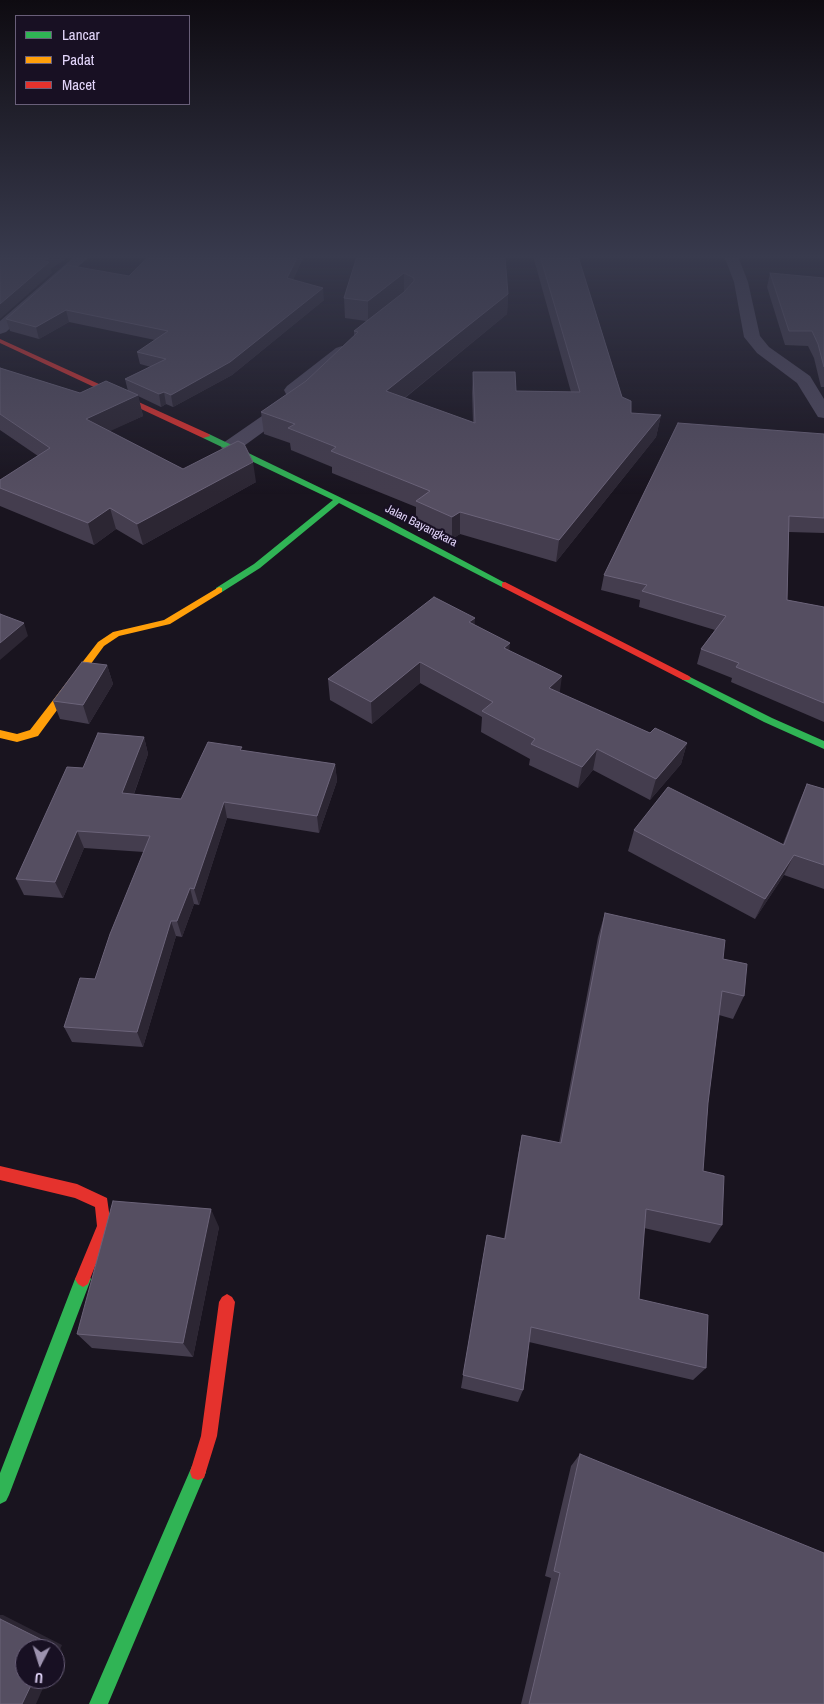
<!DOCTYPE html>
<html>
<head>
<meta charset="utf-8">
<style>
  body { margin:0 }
  #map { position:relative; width:824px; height:1704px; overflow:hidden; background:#19141f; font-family:"Archivo Narrow",sans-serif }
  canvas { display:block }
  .legend { position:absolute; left:15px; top:15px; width:175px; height:90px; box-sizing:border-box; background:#181023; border:1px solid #695f79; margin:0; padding:6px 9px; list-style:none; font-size:15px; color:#e3d6fb }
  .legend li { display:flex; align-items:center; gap:10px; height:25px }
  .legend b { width:25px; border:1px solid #695f79 }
  .north { position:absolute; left:15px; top:1639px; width:50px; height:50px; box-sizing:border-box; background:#181023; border:1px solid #695f79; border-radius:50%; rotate:185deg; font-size:14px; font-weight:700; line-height:20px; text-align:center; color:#e3d6fb }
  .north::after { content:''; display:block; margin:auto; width:18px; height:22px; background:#9c92ae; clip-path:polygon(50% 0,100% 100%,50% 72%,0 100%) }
</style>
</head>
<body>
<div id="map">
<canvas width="824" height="1704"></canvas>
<ul class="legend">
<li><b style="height:6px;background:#30b455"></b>Lancar</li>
<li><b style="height:6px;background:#ff9f0a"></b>Padat</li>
<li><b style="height:6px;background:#e5322d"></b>Macet</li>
</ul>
<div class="north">U</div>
</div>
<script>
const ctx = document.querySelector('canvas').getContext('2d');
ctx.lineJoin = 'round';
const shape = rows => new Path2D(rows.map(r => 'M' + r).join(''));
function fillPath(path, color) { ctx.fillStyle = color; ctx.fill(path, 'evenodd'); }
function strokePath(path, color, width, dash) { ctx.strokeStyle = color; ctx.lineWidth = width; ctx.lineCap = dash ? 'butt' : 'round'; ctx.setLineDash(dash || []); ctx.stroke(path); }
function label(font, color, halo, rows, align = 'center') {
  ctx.font = font + ' "Archivo Narrow",sans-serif'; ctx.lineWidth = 4.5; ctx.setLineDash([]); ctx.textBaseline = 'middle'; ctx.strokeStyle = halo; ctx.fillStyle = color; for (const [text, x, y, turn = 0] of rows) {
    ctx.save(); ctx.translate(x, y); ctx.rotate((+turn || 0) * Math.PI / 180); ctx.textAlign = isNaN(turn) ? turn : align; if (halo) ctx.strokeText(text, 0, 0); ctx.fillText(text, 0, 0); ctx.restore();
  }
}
const street = shape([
  [75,256,90,256,6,332,0,334,0,321,75,256],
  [724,256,738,256,748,282,760,336,769,347,810,376,824,399,824,418,818,417,797,383,757,353,744,337,734,282,724,256],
  [342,346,350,351,302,391,306,399,303,403,237,451,223,451,221,447,223,443,288,398,284,390,287,386,336,348,342,346]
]);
const fast = shape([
  [203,434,209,434,383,518,509,585,505,588,502,587,339,503,260,568,222,592,216,592,216,588,254,564,333,500,203,438,203,434],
  [686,675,772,718,824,741,824,749,764,722,683,680,681,678,683,676,686,675],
  [83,1271,88,1274,91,1279,9,1495,6,1501,0,1504,0,1473,75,1279,78,1274,83,1271],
  [198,1464,204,1466,206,1472,108,1704,89,1704,192,1466,198,1464]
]);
const slow = shape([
  [219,587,222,588,222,592,170,624,119,636,104,646,38,736,17,742,0,738,0,730,17,734,30,730,98,642,113,632,164,620,219,587]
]);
const jam = shape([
  [0,339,209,434,210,436,203,438,0,343,0,339],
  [505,582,689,676,691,678,689,680,683,680,502,587,502,583,505,582],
  [0,1166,77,1184,107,1198,111,1226,88,1284,83,1287,78,1284,75,1279,97,1226,95,1207,75,1198,0,1180,0,1166],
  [227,1294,232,1297,235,1302,217,1436,204,1478,198,1480,192,1478,190,1472,201,1436,219,1302,222,1297,227,1294]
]);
const wall = shape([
  [304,256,293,280,324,300,232,375,173,407,166,404,161,407,138,396,143,416,109,431,183,469,256,482,143,545,116,529,94,545,0,506,0,480,38,456,0,430,0,368,80,393,128,391,125,379,151,367,140,364,137,352,155,340,69,322,39,339,10,331,6,319,129,276],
  [357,256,508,294,507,314,405,398,473,423,472,393,473,372,516,391,571,392,533,256,578,256,622,397,631,413,661,415,656,437,556,562,460,534,452,539,416,523,416,507,332,473,332,467,291,450,290,443,264,434,261,412,306,381,354,336,354,331,366,321,345,318,344,298],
  [770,273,824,278,824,387,821,387,814,358,808,346,785,345,767,287],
  [824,434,824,533,789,532,787,600,824,607,824,722,731,682,732,678,697,664,701,649,715,630,639,607,640,600,601,590,604,575],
  [474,625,509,650,559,693,650,733,687,743,681,764,650,800,593,770,578,788,529,765,530,759,481,732,482,717,420,683,372,724,330,700,328,679],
  [107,665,113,684,89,724,60,719,53,701],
  [144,737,148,754,134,794,181,799,242,751,335,764,337,781,319,833,227,818,199,905,194,904,182,937,176,936,143,1047,72,1042,64,1027,95,979,144,852,84,848,63,898,24,895,16,879,83,768],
  [807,784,824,789,824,889,784,875,755,919,628,851,634,830,783,844,798,805],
  [605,913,723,959,744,996,733,1019,719,1015,708,1103,703,1171,722,1225,710,1243,644,1228,639,1299,706,1368,693,1380,529,1342,523,1390,518,1402,461,1388,487,1235,504,1239,518,1155,522,1135,559,1143,598,937],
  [219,1227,193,1357,92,1348,77,1334],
  [580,1454,824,1704,521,1704,551,1578,545,1576,571,1466]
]);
const shadedWall = shape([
  [51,256,70,256,51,269,52,273,0,319,0,304,44,261],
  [298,256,304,256,288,290,287,278],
  [404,273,404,293,368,322,368,301],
  [323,288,324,300,232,375,173,407,171,395],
  [508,294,507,314,387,412,386,391],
  [66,310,69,322,39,339,36,327],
  [164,392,166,404,161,407,159,394],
  [138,395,143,416,91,440,86,419],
  [661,415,656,437,556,562,559,540],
  [253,462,256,482,143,545,137,524],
  [110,508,116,529,94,545,88,523],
  [460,512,460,534,452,539,452,517],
  [475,618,474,639,469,622],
  [24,623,28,636,0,660,0,643],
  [510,643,508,664,504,648],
  [420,662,420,683,372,724,371,702],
  [107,665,113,684,89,724,83,705],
  [562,676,559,698,549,688],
  [144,737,148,754,128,810,122,793],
  [687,743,681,764,650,800,656,779],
  [597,749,593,770,578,788,582,767],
  [335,764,337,781,319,833,317,816],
  [224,802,227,818,199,905,194,889],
  [77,831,84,848,63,898,55,882],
  [794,855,784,875,755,919,765,899],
  [190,888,194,904,182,937,177,921],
  [171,921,176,936,143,1047,137,1032],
  [211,1209,219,1227,193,1357,183,1343],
  [0,1615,3,1615,62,1645,55,1661,55,1649,47,1649,0,1619],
  [34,1679,47,1679,36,1704,22,1704]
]);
const building = shape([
  [0,256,51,256,44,261,49,262,0,304,0,256],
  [149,256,298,256,287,278,323,288,230,362,171,395,164,392,159,394,125,379,166,359,137,352,168,331,66,310,36,327,6,319,67,265,129,276,149,256],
  [357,256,505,256,508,294,386,391,475,423,473,372,515,372,516,391,580,392,540,256,578,256,622,397,631,401,631,413,661,415,559,540,460,512,452,517,416,501,430,491,331,451,336,447,288,428,295,424,261,412,306,381,358,332,354,331,404,292,414,281,414,278,404,273,368,301,344,298,357,256],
  [770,273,824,278,824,367,818,344,812,331,789,331,770,273],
  [0,368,80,393,106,381,138,395,86,419,183,469,238,441,244,444,253,462,137,524,110,508,88,523,0,488,0,480,50,448,0,414,0,368],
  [678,423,824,434,824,518,789,516,787,600,824,607,824,703,736,667,739,663,701,649,726,616,642,591,647,585,604,575,678,423],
  [434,597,475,618,469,622,510,643,504,648,562,676,549,688,650,733,655,728,687,743,656,779,597,749,582,767,531,744,535,739,482,711,493,702,420,662,371,702,328,679,434,597],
  [0,614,24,623,0,643,0,614],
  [82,662,107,665,83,705,53,701,82,662],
  [98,733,144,737,122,793,181,799,208,742,242,747,240,750,335,764,317,816,224,802,194,889,190,888,177,921,171,921,137,1032,64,1027,80,978,95,979,110,934,150,836,77,831,55,882,16,879,67,767,83,768,98,733],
  [807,784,824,789,824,865,794,855,765,899,634,830,668,787,784,845,807,784],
  [605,913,725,940,723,959,747,964,744,996,722,991,708,1103,703,1171,724,1176,722,1225,646,1209,639,1299,708,1315,706,1368,531,1327,523,1390,463,1375,487,1235,505,1239,522,1135,561,1143,605,913],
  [113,1201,211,1209,183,1343,77,1334,113,1201],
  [580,1454,824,1553,824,1704,529,1704,560,1573,554,1571,580,1454],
  [0,1619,50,1644,47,1649,25,1649,25,1679,34,1679,22,1704,0,1704,0,1619]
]);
const farStreetnames = [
  ["Jalan Bayangkara",421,526,27]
];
fillPath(street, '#504a5f');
fillPath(fast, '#30b455');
fillPath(slow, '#ff9f0a');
fillPath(jam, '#e5322d');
fillPath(wall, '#443d4e');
fillPath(shadedWall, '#2c2633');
fillPath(building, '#554e61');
strokePath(building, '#6b6379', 1);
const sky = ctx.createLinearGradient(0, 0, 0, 494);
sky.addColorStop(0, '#0e0b11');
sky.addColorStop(0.52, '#383a4d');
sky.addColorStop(1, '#383a4d00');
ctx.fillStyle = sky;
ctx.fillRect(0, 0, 824, 494);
label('12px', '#e3d6fb', '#181023', farStreetnames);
</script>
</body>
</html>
